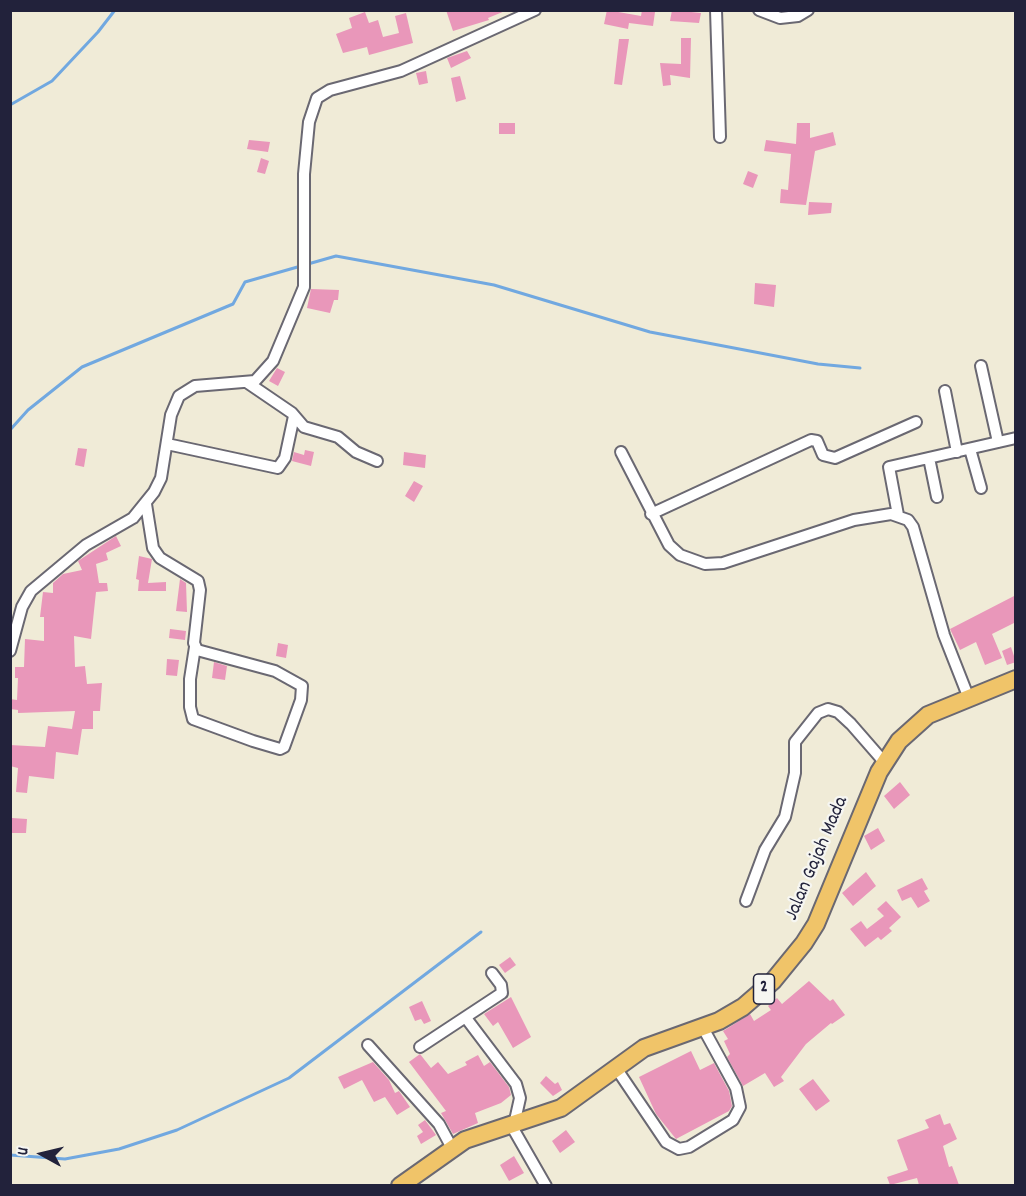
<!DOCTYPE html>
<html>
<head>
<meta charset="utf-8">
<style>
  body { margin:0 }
  #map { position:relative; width:1026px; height:1196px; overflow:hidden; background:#f0ebd7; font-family:Dekko,sans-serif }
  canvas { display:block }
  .frame { position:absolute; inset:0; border:12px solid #22223b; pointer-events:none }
  .north { position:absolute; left:12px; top:1124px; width:60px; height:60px; -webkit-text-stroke:4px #f6f6f2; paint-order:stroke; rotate:278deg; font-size:16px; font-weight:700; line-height:24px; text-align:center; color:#22223b }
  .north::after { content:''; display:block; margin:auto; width:21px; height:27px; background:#22223b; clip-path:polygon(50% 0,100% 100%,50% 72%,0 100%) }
</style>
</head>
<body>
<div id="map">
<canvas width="1026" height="1196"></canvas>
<div class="frame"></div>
<div class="north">U</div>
</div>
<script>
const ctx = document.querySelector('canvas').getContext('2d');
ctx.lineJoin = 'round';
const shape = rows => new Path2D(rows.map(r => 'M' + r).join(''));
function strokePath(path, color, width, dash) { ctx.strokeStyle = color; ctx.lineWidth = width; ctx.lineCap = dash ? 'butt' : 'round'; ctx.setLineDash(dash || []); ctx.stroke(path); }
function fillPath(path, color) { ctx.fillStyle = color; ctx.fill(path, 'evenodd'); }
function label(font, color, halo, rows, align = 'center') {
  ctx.font = font + ' Dekko,sans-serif'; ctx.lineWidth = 4.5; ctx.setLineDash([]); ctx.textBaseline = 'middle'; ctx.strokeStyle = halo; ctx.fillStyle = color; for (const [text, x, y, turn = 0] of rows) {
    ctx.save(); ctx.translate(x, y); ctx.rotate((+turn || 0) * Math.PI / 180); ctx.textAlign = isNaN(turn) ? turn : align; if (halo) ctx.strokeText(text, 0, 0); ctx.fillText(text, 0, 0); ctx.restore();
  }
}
const stream = shape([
  [10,105,52,81,98,32,115,10],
  [10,430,28,410,82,367,233,304,245,282,336,256,494,285,650,332,818,364,860,368],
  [10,1155,65,1159,119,1149,177,1130,289,1078,481,932]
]);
const building = shape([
  [446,10,505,10,505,11,488,18,489,20,453,31],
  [607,10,641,16,642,10,655,12,653,26,629,23,628,29,604,24],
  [672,10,701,13,699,23,670,21],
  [365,12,369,23,378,20,383,37,399,33,395,16,406,13,413,43,369,55,367,47,343,53,336,34,352,28,349,18],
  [681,38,691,38,690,78,670,75,671,85,663,86,660,63,681,64],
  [619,39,629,39,622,85,614,84],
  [467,51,471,58,451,68,447,58],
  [426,71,428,83,419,85,416,73],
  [460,76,466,99,456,102,451,78],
  [499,123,515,123,515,134,499,134],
  [797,123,810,123,810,138,833,132,836,145,815,151,806,205,780,203,781,189,788,190,791,154,764,151,766,140,796,144],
  [249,140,270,142,268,152,247,149],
  [261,158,269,161,265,174,257,172],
  [748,171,758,175,753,188,743,184],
  [809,202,832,203,831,213,808,215],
  [755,283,776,285,774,307,754,304],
  [311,289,339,290,338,300,334,300,330,313,307,308],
  [277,368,285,372,278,386,269,381],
  [78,448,87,449,84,467,75,465],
  [305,450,314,452,311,466,292,461,294,452,304,455],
  [404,452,426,455,425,468,403,465],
  [414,481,423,486,414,502,405,496],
  [116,536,121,546,106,553,108,560,96,564,99,583,107,583,108,591,96,592,91,639,74,636,75,667,85,666,87,684,102,683,100,711,93,711,93,729,82,729,78,755,56,752,54,779,29,776,27,793,16,792,18,768,10,766,10,745,45,747,48,726,72,729,75,711,18,713,18,710,10,709,10,699,17,700,18,678,15,678,15,667,24,667,25,639,44,641,44,617,40,617,43,592,53,593,53,583,63,574,82,570,78,561],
  [139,556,152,559,148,583,166,582,166,591,138,591,139,580,136,579],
  [180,579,186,583,187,612,176,611],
  [1016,595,1016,622,992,634,1002,658,985,665,976,642,960,650,950,629],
  [170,629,186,631,185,640,169,638],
  [278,643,288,645,286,658,276,656],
  [1011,647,1016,662,1007,665,1002,651],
  [167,659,179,660,177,676,166,675],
  [214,662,227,666,225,680,212,678],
  [900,782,910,795,894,809,884,796],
  [12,818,27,819,26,833,11,833],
  [878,828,885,841,871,850,864,836],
  [866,872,876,886,853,906,842,893],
  [922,878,928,889,924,891,930,901,918,908,911,897,902,901,897,890],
  [886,901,901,917,889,928,892,931,881,940,878,937,865,947,850,929,861,921,867,929,884,916,877,909],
  [510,957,516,965,505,973,499,965],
  [809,981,830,1001,833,999,845,1015,832,1024,831,1023,806,1044,781,1077,784,1081,774,1087,765,1073,743,1086,727,1057,730,1054,724,1041,728,1039,723,1031,750,1014,754,1021,771,1010,768,1006,777,998,782,1004],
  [511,997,531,1037,513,1048,498,1022,493,1026,484,1014],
  [422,1001,431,1021,424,1024,421,1019,415,1021,409,1007],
  [691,1051,700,1070,714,1063,729,1091,732,1106,729,1111,676,1139,656,1114,639,1077],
  [420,1054,431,1068,438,1062,448,1074,467,1065,465,1062,478,1055,484,1066,490,1062,509,1087,511,1095,501,1103,475,1113,478,1123,453,1134,441,1113,446,1111,409,1062],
  [373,1062,389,1080,395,1093,399,1091,410,1107,397,1115,385,1097,374,1102,362,1080,344,1089,338,1077],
  [546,1076,555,1084,558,1082,562,1090,553,1096,540,1083],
  [813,1079,830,1101,816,1111,799,1089],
  [940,1114,944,1125,950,1123,957,1139,943,1146,949,1167,952,1166,959,1185,919,1185,917,1178,890,1185,887,1177,908,1170,897,1140,929,1128,925,1120],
  [425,1120,436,1135,421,1144,417,1136,423,1132,418,1125],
  [566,1130,575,1142,560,1153,552,1141],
  [514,1156,524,1173,509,1181,500,1165]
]);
const minor = shape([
  [716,10,720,137],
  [759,10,780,18,798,16,808,10],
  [981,366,998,442],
  [248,383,292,413,304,427,338,437,356,452,377,461],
  [945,391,957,452],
  [167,444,278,468,285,458,294,416],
  [970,449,981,488],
  [621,452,669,545,680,555,705,564,723,563,854,520,891,514,908,520,913,527,944,635,968,696],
  [929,458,937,497],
  [146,504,153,548,160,558,198,581,200,590,194,643,197,650,275,671,302,686,301,700,284,747,280,749,253,741,193,719,190,707,190,679,195,647],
  [651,514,811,440,817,441,823,455,835,458,916,422],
  [898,515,889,467,1016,438],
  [10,651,22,607,31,591,86,545,133,518,154,492,161,478,171,415,179,396,195,386,255,381,273,361,304,287,304,174,309,122,317,98,330,90,401,71,535,10],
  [746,901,765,850,785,817,795,773,795,742,818,713,828,709,838,712,851,724,885,763],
  [466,1018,516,1084,520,1098,514,1125],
  [368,1045,439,1124,452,1148],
  [420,1047,502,993,501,985,492,973],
  [616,1068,666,1142,679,1149,689,1147,733,1120,740,1107,736,1088,702,1026],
  [511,1125,546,1186]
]);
const highway = shape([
  [400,1186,465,1140,561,1108,644,1048,719,1021,743,1007,773,981,804,943,816,924,879,772,899,741,928,715,1016,679]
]);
const shields = [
  [764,989,21]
];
const shieldNames = [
  ["2",764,989]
];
const streetNames = [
  ["Jalan Gajah Mada",818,859,-67]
];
strokePath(stream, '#71a8e0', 3);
fillPath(building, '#e997ba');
strokePath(minor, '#6a6872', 14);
strokePath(highway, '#6a6872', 20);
strokePath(minor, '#fff', 10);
strokePath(highway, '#f0c469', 16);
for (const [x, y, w] of shields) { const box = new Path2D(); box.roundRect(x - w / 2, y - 15, w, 30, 4.5); ctx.fillStyle = '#f6f6f2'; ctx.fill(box); strokePath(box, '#22223b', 1.5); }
label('bold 18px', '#22223b', null, shieldNames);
label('20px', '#22223b', '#f6f6f2', streetNames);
</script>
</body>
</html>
